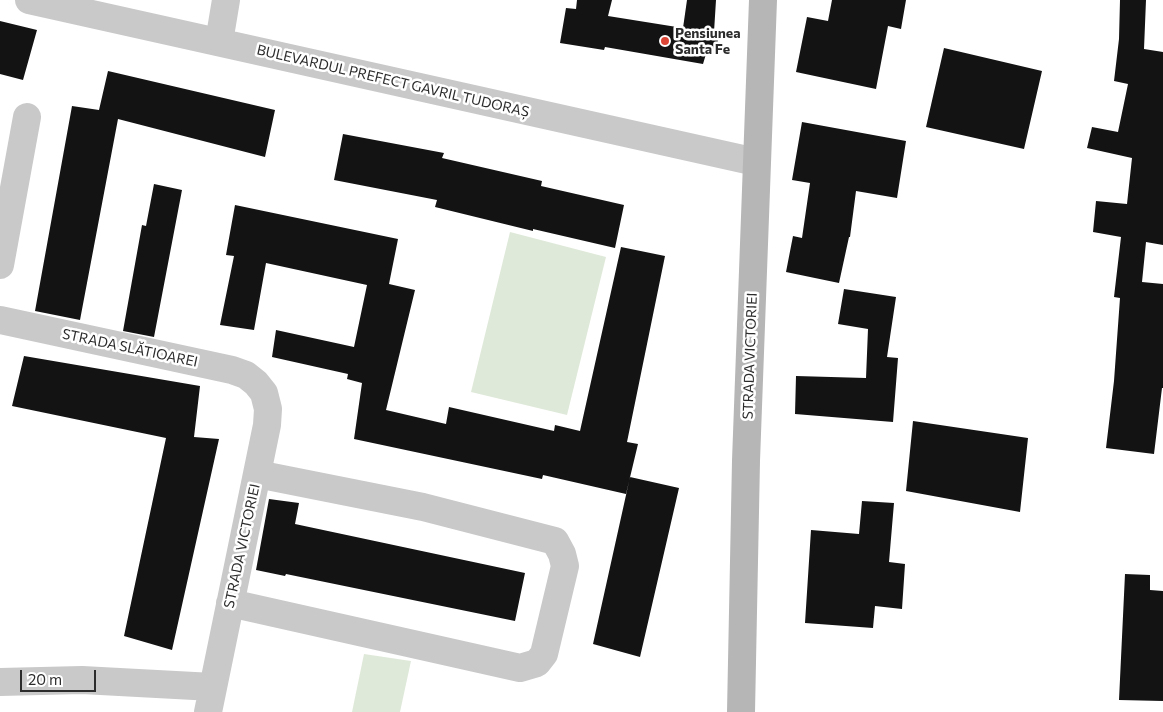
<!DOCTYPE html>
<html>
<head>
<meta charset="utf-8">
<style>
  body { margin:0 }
  #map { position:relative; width:1163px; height:712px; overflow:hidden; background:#fff; font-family:Commissioner,sans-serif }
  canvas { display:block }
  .scale { position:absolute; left:20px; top:670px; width:76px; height:22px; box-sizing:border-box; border:2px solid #2c2c2c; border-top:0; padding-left:6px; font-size:15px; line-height:18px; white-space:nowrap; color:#2c2c2c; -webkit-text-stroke:4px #fff; paint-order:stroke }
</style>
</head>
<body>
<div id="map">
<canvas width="1163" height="712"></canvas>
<div class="scale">20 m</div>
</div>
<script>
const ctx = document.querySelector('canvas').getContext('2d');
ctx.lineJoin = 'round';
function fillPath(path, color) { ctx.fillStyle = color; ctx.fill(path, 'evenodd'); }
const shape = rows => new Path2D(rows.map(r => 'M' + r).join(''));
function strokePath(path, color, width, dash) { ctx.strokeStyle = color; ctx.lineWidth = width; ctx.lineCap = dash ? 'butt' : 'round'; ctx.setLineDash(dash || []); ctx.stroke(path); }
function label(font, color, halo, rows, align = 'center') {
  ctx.font = font + ' Commissioner,sans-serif'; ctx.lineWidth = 5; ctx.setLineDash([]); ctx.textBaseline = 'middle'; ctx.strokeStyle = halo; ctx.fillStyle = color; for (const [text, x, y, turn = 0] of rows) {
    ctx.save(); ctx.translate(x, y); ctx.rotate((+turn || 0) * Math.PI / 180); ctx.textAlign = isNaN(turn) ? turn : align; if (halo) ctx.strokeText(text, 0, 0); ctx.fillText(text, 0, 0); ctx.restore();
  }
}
const green = shape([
  [510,232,606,257,567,415,471,392],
  [364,654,411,661,400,712,352,712]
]);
const building = shape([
  [577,0,612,0,608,16,683,28,687,0,716,0,714,32,719,33,716,54,706,54,703,64,605,47,604,50,560,43,566,8,576,9],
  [832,0,906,0,901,29,888,26,876,89,796,72,807,17,828,21],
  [1120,0,1146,0,1144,49,1163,52,1163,245,1146,242,1142,282,1163,284,1163,388,1162,388,1154,454,1106,448,1114,381,1120,298,1114,297,1121,237,1093,232,1096,201,1127,204,1132,158,1087,148,1092,127,1118,132,1128,84,1114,81,1119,39],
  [0,21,37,30,23,80,0,74],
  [944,48,1042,71,1024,149,926,127],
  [108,71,275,110,265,157,118,119,80,320,35,311,72,106,99,110],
  [802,122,906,141,897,198,856,191,850,237,849,237,839,283,786,272,793,236,802,238,810,183,792,180],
  [343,134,444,153,442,158,542,181,541,186,624,205,615,248,533,229,533,231,435,207,437,200,334,180],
  [154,184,182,190,154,337,123,331,142,225,146,226],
  [235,205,398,239,389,284,415,290,386,410,446,424,449,407,554,431,555,425,580,431,621,247,665,256,627,442,638,444,626,494,543,475,542,479,354,439,362,383,347,379,348,374,272,357,276,330,354,347,367,285,266,263,254,330,220,325,234,256,226,255],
  [844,289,896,297,887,357,898,358,893,422,795,414,796,376,866,378,868,329,838,324],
  [24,356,200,386,194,437,219,439,172,650,124,636,166,438,12,406],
  [913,421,1028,438,1020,512,906,491],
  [630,477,679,488,640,657,593,644],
  [269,499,299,503,295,524,525,573,515,621,286,574,285,576,256,570],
  [862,501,894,503,889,562,905,564,902,609,875,606,873,628,805,623,811,530,859,534],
  [1125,574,1150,575,1150,590,1163,591,1163,701,1119,700]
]);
const street = shape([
  [29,0,756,162],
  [219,42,226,0],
  [0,265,27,117],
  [0,320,232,370,246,375,256,383,264,393,268,409,267,425,208,712],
  [230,603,520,668,537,663,544,654,565,566,562,554,555,541,423,507,257,474],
  [0,682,82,680,213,687]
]);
const secondary = shape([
  [741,712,746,461,763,0]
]);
const markers = [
  [665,41,5,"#db4535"]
];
const poiNames = [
  ["Pensiunea",675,33],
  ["Santa Fe",675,49]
];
const streetNames = [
  ["BULEVARDUL PREFECT GAVRIL TUDORAȘ",393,81,13],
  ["STRADA SLĂTIOAREI",130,348,12],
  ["STRADA VICTORIEI",750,356,-88],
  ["STRADA VICTORIEI",242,546,-78]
];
fillPath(green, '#dfe9d9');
fillPath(building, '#131313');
strokePath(street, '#c9c9c9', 28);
strokePath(secondary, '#b6b6b6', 28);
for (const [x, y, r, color] of markers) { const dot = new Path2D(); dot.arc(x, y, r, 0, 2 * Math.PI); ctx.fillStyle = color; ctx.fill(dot); strokePath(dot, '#fff', 2); }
label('bold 14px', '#2c2c2c', '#fff', poiNames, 'left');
label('14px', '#2c2c2c', '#fff', streetNames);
</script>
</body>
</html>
